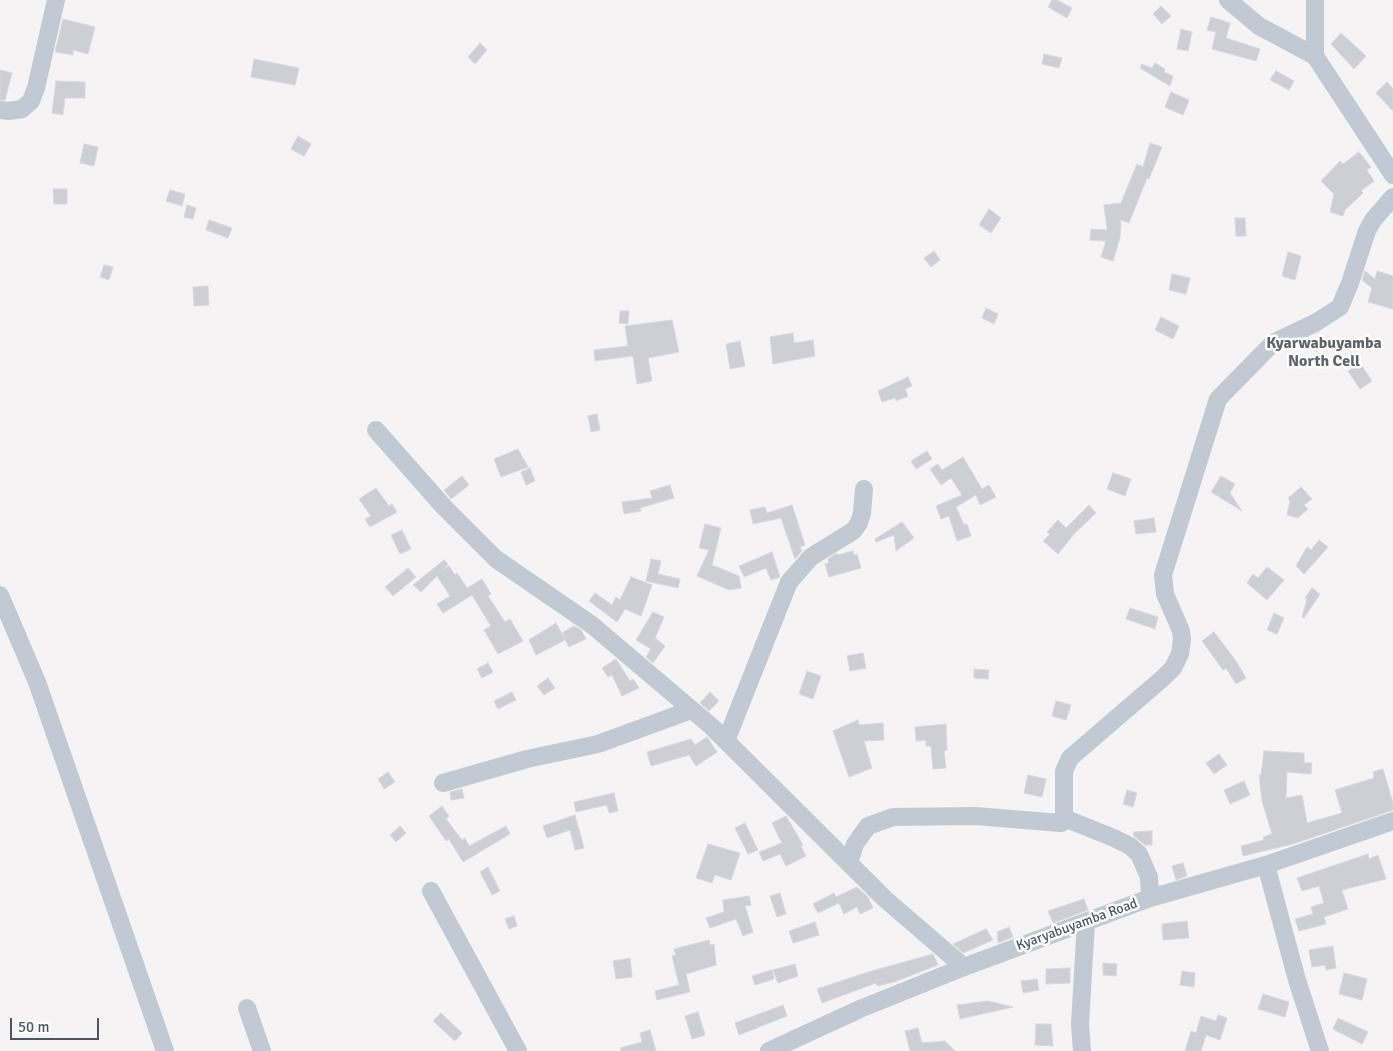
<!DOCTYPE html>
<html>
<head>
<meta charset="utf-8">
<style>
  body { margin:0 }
  #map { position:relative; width:1393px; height:1051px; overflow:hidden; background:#f5f3f3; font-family:Signika,sans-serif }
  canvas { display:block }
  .scale { position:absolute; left:10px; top:1018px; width:89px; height:22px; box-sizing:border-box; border:2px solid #4a5661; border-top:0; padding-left:6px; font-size:15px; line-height:18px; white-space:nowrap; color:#4a5661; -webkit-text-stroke:4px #fff; paint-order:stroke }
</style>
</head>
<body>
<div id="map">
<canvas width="1393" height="1051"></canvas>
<div class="scale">50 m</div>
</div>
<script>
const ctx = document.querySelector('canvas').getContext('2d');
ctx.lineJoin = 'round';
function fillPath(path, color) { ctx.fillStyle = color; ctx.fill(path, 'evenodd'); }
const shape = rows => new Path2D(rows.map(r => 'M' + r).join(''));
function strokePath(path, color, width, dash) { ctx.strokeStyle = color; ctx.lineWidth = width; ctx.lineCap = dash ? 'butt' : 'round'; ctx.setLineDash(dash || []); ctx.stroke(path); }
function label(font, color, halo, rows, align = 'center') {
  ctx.font = font + ' Signika,sans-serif'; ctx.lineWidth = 5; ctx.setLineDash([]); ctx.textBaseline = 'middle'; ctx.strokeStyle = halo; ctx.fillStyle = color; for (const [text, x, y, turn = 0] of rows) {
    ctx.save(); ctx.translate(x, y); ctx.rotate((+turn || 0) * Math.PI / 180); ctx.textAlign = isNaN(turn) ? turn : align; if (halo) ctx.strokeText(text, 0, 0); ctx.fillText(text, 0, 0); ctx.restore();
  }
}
const building = shape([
  [1052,0,1057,0,1072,8,1067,18,1048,7,1052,0],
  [1161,6,1171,16,1162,24,1153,14,1161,6],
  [1211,17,1230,23,1226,38,1260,49,1256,61,1212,49,1216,32,1207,30,1211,17],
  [63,19,95,27,88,54,73,50,73,55,55,52,63,19],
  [1181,29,1192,32,1188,51,1177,49,1181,29],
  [1341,33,1366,56,1354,69,1331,44,1341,33],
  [480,43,487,50,475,64,468,57,480,43],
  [1044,54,1062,58,1059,68,1042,64,1044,54],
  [254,59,299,68,295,85,251,77,254,59],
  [1155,63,1165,69,1164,72,1173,76,1170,86,1140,68,1142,64,1152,68,1155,63],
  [0,70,12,73,5,100,0,100,0,70],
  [1276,71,1294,81,1289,90,1270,80,1276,71],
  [56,81,85,82,85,98,65,98,63,115,52,113,56,81],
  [1387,82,1393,89,1393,111,1376,93,1387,82],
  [1171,92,1189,100,1183,115,1165,107,1171,92],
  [298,136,311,144,304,156,291,149,298,136],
  [1150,143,1162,147,1149,179,1147,178,1129,223,1121,220,1120,238,1113,261,1101,257,1106,241,1090,240,1091,229,1107,230,1104,205,1121,203,1137,164,1143,167,1150,143],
  [84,144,98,147,94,166,80,163,84,144],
  [1359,152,1371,167,1367,170,1374,181,1361,191,1363,193,1345,210,1343,216,1330,212,1334,194,1321,181,1340,161,1343,164,1359,152],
  [53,189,67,189,67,204,54,204,53,189],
  [170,190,185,194,182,206,166,201,170,190],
  [187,205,196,208,193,219,184,217,187,205],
  [989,209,1001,218,991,233,979,225,989,209],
  [1235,218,1245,218,1246,236,1236,236,1235,218],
  [209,220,232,228,228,238,206,230,209,220],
  [934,251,940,260,931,267,924,258,934,251],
  [1288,252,1301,256,1295,280,1282,276,1288,252],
  [104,265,113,267,109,280,100,277,104,265],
  [1365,271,1375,279,1377,271,1393,276,1393,309,1368,302,1372,288,1362,280,1365,271],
  [1172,274,1190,278,1186,294,1169,290,1172,274],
  [208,286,209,305,194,306,193,287,208,286],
  [986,308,998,314,994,324,982,318,986,308],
  [620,311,629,311,628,324,619,323,620,311],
  [1161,317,1179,326,1173,339,1155,330,1161,317],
  [672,320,679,352,648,358,652,381,637,384,633,356,595,361,594,350,628,346,625,326,672,320],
  [793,333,794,343,813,340,815,356,773,364,770,337,793,333],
  [740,341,745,366,730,369,726,344,740,341],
  [1360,363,1372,381,1360,389,1348,371,1360,363],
  [908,377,912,386,905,389,908,396,896,401,895,398,882,402,878,391,908,377],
  [597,414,600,430,591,432,588,416,597,414],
  [518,449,528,467,501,477,494,459,518,449],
  [927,451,932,459,916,469,911,461,927,451],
  [963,457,982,489,989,485,996,497,980,505,976,495,956,507,964,525,967,524,971,536,957,541,949,516,941,519,936,506,962,495,951,478,941,485,930,469,938,464,942,470,963,457],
  [530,468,535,481,526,485,521,472,530,468],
  [1113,473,1131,479,1125,496,1107,489,1113,473],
  [462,476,469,485,451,499,444,490,462,476],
  [1221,476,1235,484,1230,493,1242,511,1211,492,1221,476],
  [670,485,674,498,640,508,641,511,624,514,622,502,652,498,650,491,670,485],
  [1301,487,1312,499,1304,505,1308,509,1298,518,1287,515,1290,501,1288,498,1301,487],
  [376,488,389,506,392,504,397,512,370,527,365,519,371,516,359,499,376,488],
  [792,505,805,545,800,547,802,551,795,559,781,518,753,524,750,510,765,507,767,513,792,505],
  [1089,505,1096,513,1074,534,1058,554,1043,541,1050,534,1047,532,1058,520,1066,528,1089,505],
  [1154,518,1156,532,1136,534,1134,521,1154,518],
  [902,522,914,538,896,551,894,535,876,542,875,539,902,522],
  [705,524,721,528,712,565,739,576,741,588,729,590,697,576,709,550,699,548,705,524],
  [402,530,411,549,400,554,391,535,402,530],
  [1319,540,1328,547,1304,574,1296,566,1307,547,1311,550,1319,540],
  [853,551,854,555,857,554,861,568,829,577,825,564,829,563,828,559,837,553,838,555,853,551],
  [772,552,780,577,771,580,766,568,744,577,739,566,772,552],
  [651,559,661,561,658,574,680,579,678,588,646,581,651,559],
  [444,560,448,564,443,569,449,566,455,575,457,573,467,588,482,579,491,594,488,596,505,622,510,619,523,641,498,654,484,630,491,626,472,595,443,613,437,604,450,596,437,576,421,592,413,585,444,560],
  [1267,567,1284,580,1267,600,1247,583,1253,574,1258,578,1267,567],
  [408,568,416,577,393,596,385,587,408,568],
  [631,577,652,585,641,616,625,609,617,622,589,601,595,593,612,605,616,597,620,600,631,577],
  [1312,588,1320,594,1304,618,1302,617,1307,599,1305,598,1312,588],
  [1130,608,1158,617,1155,629,1126,619,1130,608],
  [653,612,664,617,655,638,665,646,653,663,646,657,651,649,636,640,653,612],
  [1274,613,1284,618,1277,634,1267,630,1274,613],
  [556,623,565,640,536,655,529,640,556,623],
  [574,626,581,630,586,639,569,647,562,633,574,626],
  [1214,632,1236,661,1246,678,1236,684,1226,668,1223,670,1202,641,1214,632],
  [863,653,866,668,850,671,847,656,863,653],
  [616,659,630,681,633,679,639,688,622,696,612,675,608,677,602,668,616,659],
  [488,663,493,672,482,678,477,669,488,663],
  [974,669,989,670,988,679,974,678,974,669],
  [807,671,821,676,813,699,799,694,807,671],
  [548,678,555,688,544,695,537,686,548,678],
  [512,692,516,700,498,709,494,701,512,692],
  [710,692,719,701,709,711,700,703,710,692],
  [1056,701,1071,705,1066,720,1052,716,1056,701],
  [858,720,859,725,883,723,884,740,864,741,872,768,849,777,833,731,858,720],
  [946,724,947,750,944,751,946,768,933,769,931,746,926,746,926,740,916,741,915,727,946,724],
  [707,737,717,752,696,766,689,755,651,766,647,752,691,739,695,745,707,737],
  [1264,751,1304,753,1304,763,1312,763,1311,774,1287,772,1286,798,1302,795,1307,823,1342,813,1335,790,1374,778,1373,772,1383,769,1393,803,1393,810,1293,844,1243,856,1241,846,1264,840,1263,837,1272,834,1262,801,1259,775,1261,775,1264,751],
  [1219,754,1227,765,1214,774,1206,763,1219,754],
  [388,772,395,782,384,789,378,779,388,772],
  [1028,775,1046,779,1042,797,1024,793,1028,775],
  [1244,781,1250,795,1230,804,1224,790,1244,781],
  [462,789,464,798,451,800,450,792,462,789],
  [1127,790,1137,793,1133,807,1123,804,1127,790],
  [614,793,618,811,609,813,607,805,576,812,574,802,614,793],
  [442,806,449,816,446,819,462,840,465,838,469,846,506,826,510,834,463,862,449,839,446,841,429,816,442,806],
  [575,815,584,848,575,850,570,830,547,838,543,826,575,815],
  [786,816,803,845,801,846,806,856,786,866,780,854,763,861,759,852,782,843,772,823,786,816],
  [745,823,758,850,748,854,735,828,745,823],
  [400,826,406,833,396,842,390,835,400,826],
  [1152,831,1152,845,1145,845,1134,836,1133,832,1152,831],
  [708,844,740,853,731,880,715,875,712,883,696,878,708,844],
  [1368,854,1369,859,1378,855,1386,879,1342,890,1348,909,1324,917,1326,924,1299,931,1295,919,1313,914,1311,907,1324,903,1319,886,1302,891,1297,878,1368,854],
  [1183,863,1187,876,1176,880,1172,866,1183,863],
  [488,867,500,891,492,895,480,872,488,867],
  [857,887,868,897,873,908,860,914,857,907,844,914,839,903,818,913,813,904,834,893,836,897,857,887],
  [780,893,786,914,777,917,770,896,780,893],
  [749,896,751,905,745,906,753,932,743,936,736,919,710,928,706,918,724,912,723,900,749,896],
  [1084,899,1088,910,1053,923,1048,911,1084,899],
  [514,916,517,926,509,929,505,919,514,916],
  [1187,921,1189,938,1163,940,1162,924,1187,921],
  [815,922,819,935,793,943,789,931,815,922],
  [1009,927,1013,937,998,943,997,932,1009,927],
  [986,929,993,940,963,953,953,944,986,929],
  [709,940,710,945,714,944,716,965,686,974,690,992,657,1000,655,991,679,985,672,956,676,955,674,949,709,940],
  [1333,946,1336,968,1326,970,1325,965,1312,967,1309,950,1333,946],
  [933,954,938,965,894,982,877,986,876,983,822,1003,817,989,868,972,933,954],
  [630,958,632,977,616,979,613,961,630,958],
  [1103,963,1117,964,1116,976,1103,975,1103,963],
  [795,964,798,976,778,983,773,970,795,964],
  [1070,968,1070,983,1046,984,1046,969,1070,968],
  [772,970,774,979,755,985,752,976,772,970],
  [1182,971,1195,973,1194,987,1180,985,1182,971],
  [1344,973,1367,979,1362,1000,1339,994,1344,973],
  [1037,979,1039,990,1023,993,1021,981,1037,979],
  [1263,994,1289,1002,1285,1017,1258,1009,1263,994],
  [988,1001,1013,1007,960,1019,957,1005,988,1001],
  [783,1005,787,1016,739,1035,735,1023,783,1005],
  [698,1012,705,1035,692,1039,685,1016,698,1012],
  [441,1013,462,1033,455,1041,433,1021,441,1013],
  [1218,1015,1227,1018,1220,1040,1206,1035,1201,1051,1185,1051,1191,1031,1196,1033,1201,1016,1216,1021,1218,1015],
  [1338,1018,1368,1032,1362,1044,1333,1029,1338,1018],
  [1036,1024,1051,1024,1053,1046,1035,1045,1036,1024],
  [918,1028,922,1043,945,1041,955,1051,910,1051,905,1031,918,1028],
  [650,1030,656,1051,621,1051,620,1048,642,1042,640,1033,650,1030]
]);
const minor = shape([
  [1228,0,1259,26,1315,56,1393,175],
  [1315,0,1315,56],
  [0,110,9,111,22,109,31,101,36,88,56,0],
  [376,430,444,507,496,559,592,625,711,726,885,899,964,967],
  [0,595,37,682,165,1051],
  [726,741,789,582,811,557,853,531,859,523,862,513,864,489],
  [443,783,527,759,598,744,691,710],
  [1064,818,1064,771,1070,758,1163,678,1173,668,1180,654,1182,639,1181,631,1165,594,1163,575,1218,399,1273,343,1315,323,1340,307,1350,283,1367,231,1373,220,1393,197],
  [849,863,855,844,868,826,893,817,975,816,1061,823,1064,818,1114,838,1130,846,1139,854,1149,877,1150,898],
  [1266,865,1297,980,1320,1051],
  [431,891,518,1051],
  [247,1008,262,1051],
  [769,1051,860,1009,964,967,1150,898,1266,865,1393,821],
  [1082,1051,1080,1024,1086,922]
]);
const streetNames = [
  ["Kyaryabuyamba Road",1077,925,-20]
];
const quarterNames = [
  ["Kyarwabuyamba",1324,344],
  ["North Cell",1324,362]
];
fillPath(building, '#cdcfd5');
strokePath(building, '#d7d9de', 1);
strokePath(minor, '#c1cad2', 18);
label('14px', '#4a5661', '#fff', streetNames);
label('bold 16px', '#5f6368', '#fff', quarterNames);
</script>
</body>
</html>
